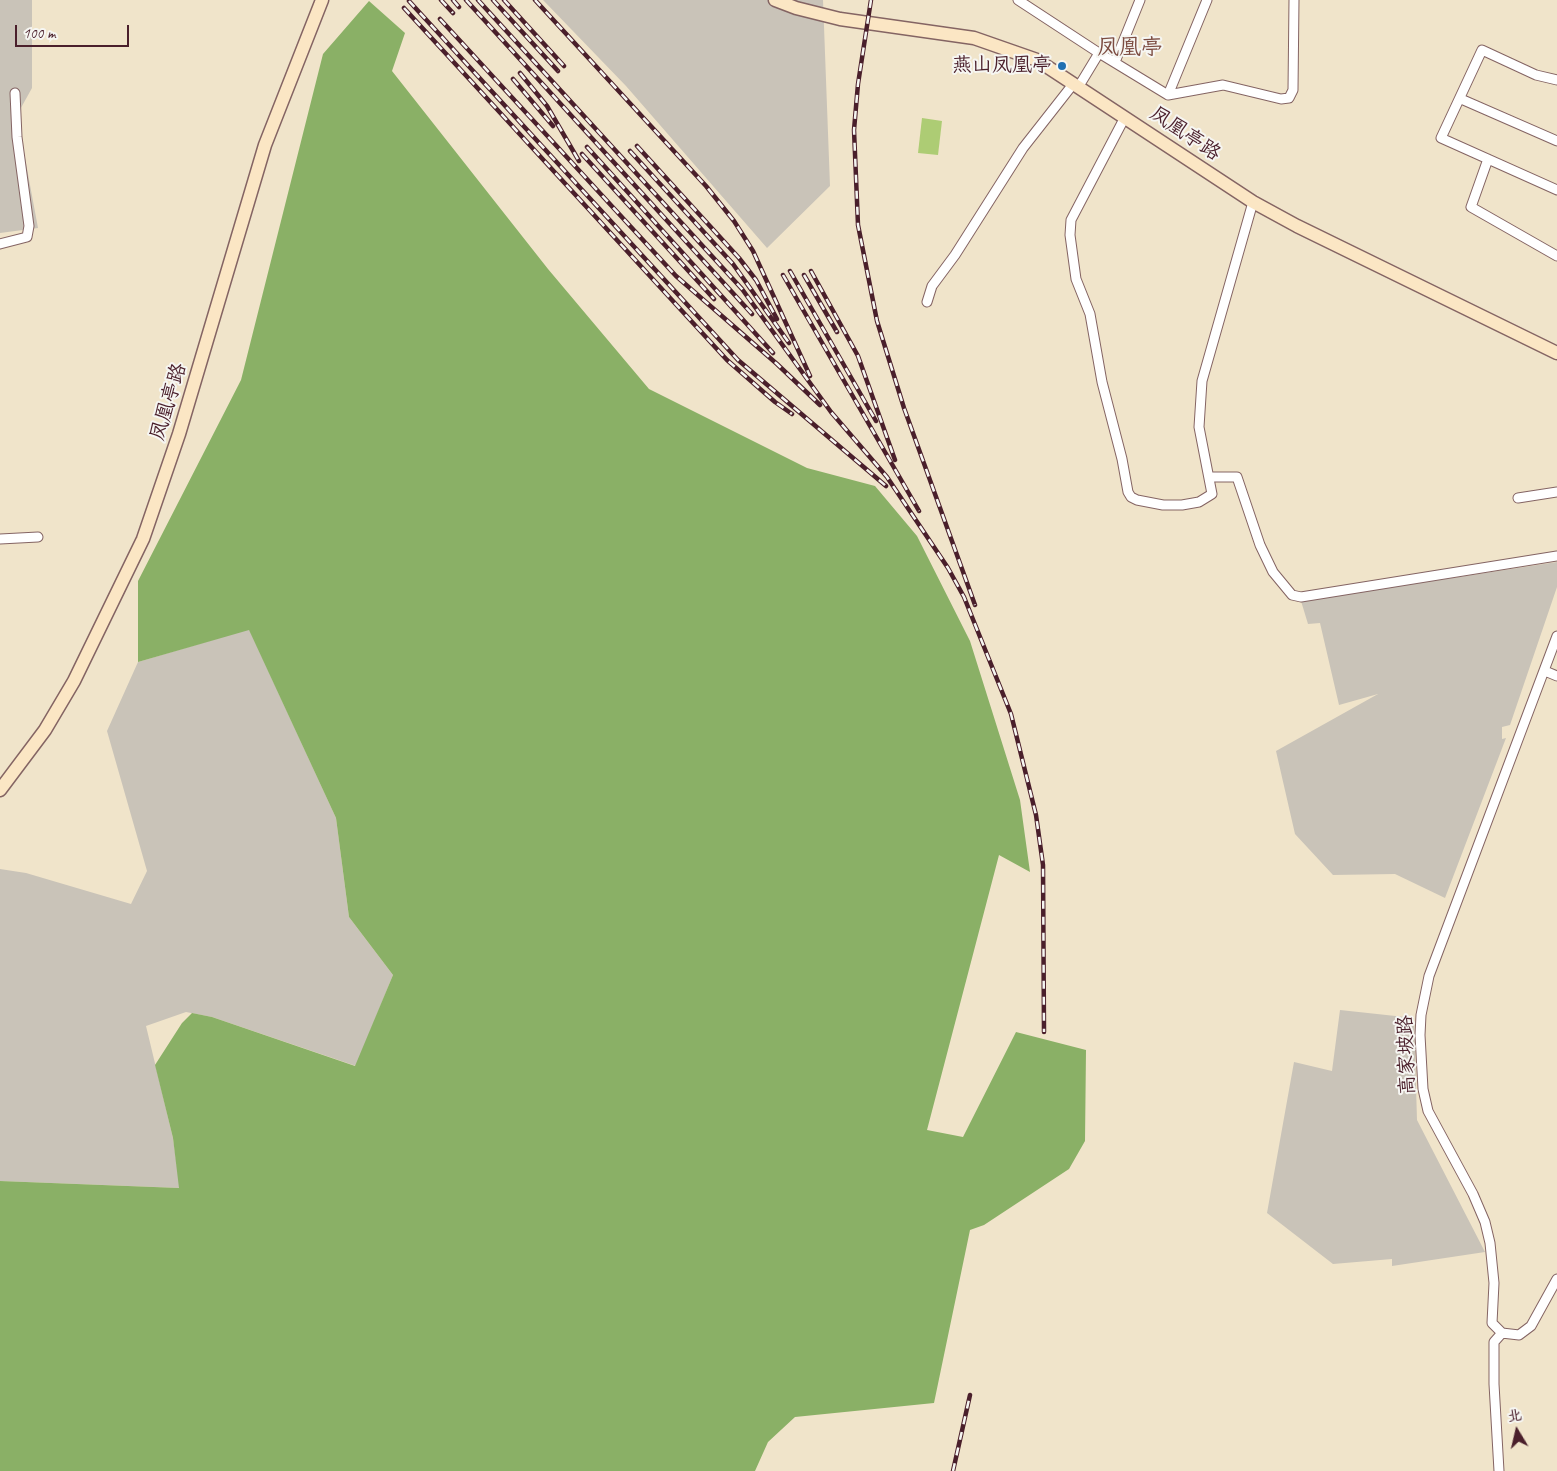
<!DOCTYPE html>
<html>
<head>
<meta charset="utf-8">
<style>
  body { margin:0 }
  #map { position:relative; width:1557px; height:1471px; overflow:hidden; background:#f0e4ca; font-family:Caveat,"LXGW WenKai TC",sans-serif }
  canvas { display:block }
  .north { position:absolute; left:1492px; top:1406px; width:50px; height:50px; -webkit-text-stroke:4px #f6f6f2; paint-order:stroke; rotate:351deg; font-size:14px; font-weight:700; line-height:20px; text-align:center; color:#4a1f2b }
  .north::after { content:''; display:block; margin:auto; width:18px; height:22px; background:#4a1f2b; clip-path:polygon(50% 0,100% 100%,50% 72%,0 100%) }
  .scale { position:absolute; left:15px; top:25px; width:114px; height:22px; box-sizing:border-box; border:2px solid #4a1f2b; border-top:0; padding-left:6px; font-size:15px; line-height:18px; white-space:nowrap; color:#4a1f2b; -webkit-text-stroke:4px #f6f6f2; paint-order:stroke }
</style>
</head>
<body>
<div id="map">
<canvas width="1557" height="1471"></canvas>
<div class="north">北</div>
<div class="scale">100 m</div>
</div>
<script>
const ctx = document.querySelector('canvas').getContext('2d');
ctx.lineJoin = 'round';
function fillPath(path, color) { ctx.fillStyle = color; ctx.fill(path, 'evenodd'); }
const shape = rows => new Path2D(rows.map(r => 'M' + r).join(''));
function strokePath(path, color, width, dash) { ctx.strokeStyle = color; ctx.lineWidth = width; ctx.lineCap = dash ? 'butt' : 'round'; ctx.setLineDash(dash || []); ctx.stroke(path); }
function label(font, color, halo, rows, align = 'center') {
  ctx.font = font + ' Caveat,"LXGW WenKai TC",sans-serif'; ctx.lineWidth = 4; ctx.setLineDash([]); ctx.textBaseline = 'middle'; ctx.strokeStyle = halo; ctx.fillStyle = color; for (const [text, x, y, turn = 0] of rows) {
    ctx.save(); ctx.translate(x, y); ctx.rotate((+turn || 0) * Math.PI / 180); ctx.textAlign = isNaN(turn) ? turn : align; if (halo) ctx.strokeText(text, 0, 0); ctx.fillText(text, 0, 0); ctx.restore();
  }
}
const industrial = shape([
  [0,0,32,0,32,88,17,115,38,228,0,233],
  [543,0,823,0,830,186,767,248,626,86],
  [1557,562,1557,587,1510,725,1502,727,1502,739,1506,738,1445,898,1395,874,1333,875,1295,834,1276,751,1378,694,1339,705,1320,623,1308,624,1301,601],
  [249,629,336,818,349,917,393,975,356,1066,212,1017,186,1012,146,1026,173,1138,180,1188,0,1181,0,869,26,873,131,904,147,871,107,731,138,662],
  [1340,1010,1414,1018,1417,1120,1485,1252,1392,1266,1392,1259,1333,1264,1267,1213,1294,1062,1332,1071]
]);
const green = shape([
  [922,118,942,121,938,155,918,153]
]);
const forest = shape([
  [369,1,405,33,392,71,548,269,649,389,807,468,875,486,917,536,970,641,1020,800,1030,872,999,855,927,1130,963,1137,1016,1032,1086,1050,1085,1141,1069,1169,984,1225,970,1230,934,1403,795,1417,768,1442,755,1471,0,1471,0,1181,179,1188,173,1138,155,1065,182,1023,192,1013,212,1017,355,1066,393,975,349,917,336,818,249,630,138,662,138,581,241,380,323,54]
]);
const street = shape([
  [1018,0,1099,53],
  [1115,62,1140,0],
  [1557,80,1536,75,1482,50,1441,138,1557,190],
  [1079,86,1099,53,1168,95,1223,85,1281,99,1289,98,1293,90,1294,0],
  [1168,95,1207,0],
  [1461,99,1557,141],
  [1125,117,1071,220,1070,235,1076,279,1090,314,1102,382,1122,459,1128,492,1131,497,1137,500,1163,505,1182,505,1199,502,1212,494,1199,427,1202,381,1253,202],
  [1488,159,1471,207,1557,256],
  [0,244,27,237,29,226,17,137,15,93],
  [927,302,932,286,955,255,1023,148,1074,83],
  [1210,477,1237,477,1260,545,1273,572,1292,595,1301,597,1557,556],
  [1518,498,1557,492],
  [0,539,38,537],
  [1557,636,1429,976,1421,1015,1420,1035,1423,1089,1428,1111,1473,1194,1485,1222,1490,1243,1494,1283,1492,1323,1502,1333,1519,1335,1531,1326,1557,1279],
  [1545,671,1557,676],
  [1499,1471,1494,1384,1494,1342,1502,1333]
]);
const secondary = shape([
  [775,0,796,8,840,19,974,38,1037,60,1253,202,1297,226,1557,353],
  [0,790,45,730,74,681,143,539,179,434,265,145,322,0]
]);
const rail = shape([
  [441,0,453,13],
  [453,0,459,7],
  [466,0,752,314],
  [478,0,742,289,831,412,887,477,948,568,964,597,1011,714,1036,815,1043,865,1044,1032],
  [493,0,558,71],
  [504,0,564,66],
  [535,0,706,186,734,221,753,251,810,376],
  [871,0,858,84,854,130,858,225,877,321,904,408,975,605],
  [409,1,738,360,886,486],
  [404,8,727,360,775,402,792,414],
  [440,19,676,276,777,364,820,405],
  [520,73,547,106,579,161],
  [513,79,553,126],
  [637,146,739,258,756,280,777,319],
  [587,147,773,353],
  [630,151,733,264,789,343],
  [582,154,714,299],
  [790,271,876,421],
  [811,271,858,356,895,460],
  [783,275,919,511],
  [804,275,837,332],
  [953,1471,970,1395]
]);
const markers = [
  [1062,66,5,"#1f6fb2"]
];
const poiNames = [
  ["燕山凤凰亭",1052,66]
];
const streetNames = [
  ["凤凰亭路",1185,134,34],
  ["凤凰亭路",169,402,-73],
  ["高家坡路",1407,1055,-92]
];
const quarterNames = [
  ["凤凰亭",1130,48]
];
fillPath(industrial, '#c9c3b8');
fillPath(green, '#adcc74');
fillPath(forest, '#8ab066');
strokePath(street, '#846463', 11);
strokePath(secondary, '#846463', 15);
strokePath(street, '#fff', 9);
strokePath(secondary, '#fbe6c4', 12);
strokePath(rail, '#4a1f2b', 4.5);
strokePath(rail, '#f6f6f2', 2.5, [8]);
for (const [x, y, r, color] of markers) { const dot = new Path2D(); dot.arc(x, y, r, 0, 2 * Math.PI); ctx.fillStyle = color; ctx.fill(dot); strokePath(dot, '#f6f6f2', 2); }
label('20px', '#4a1f2b', '#f6f6f2', poiNames, 'right');
label('20px', '#4a1f2b', '#f6f6f2', streetNames);
label('22px', '#7c4c41', '#f6f6f2', quarterNames);
</script>
</body>
</html>
